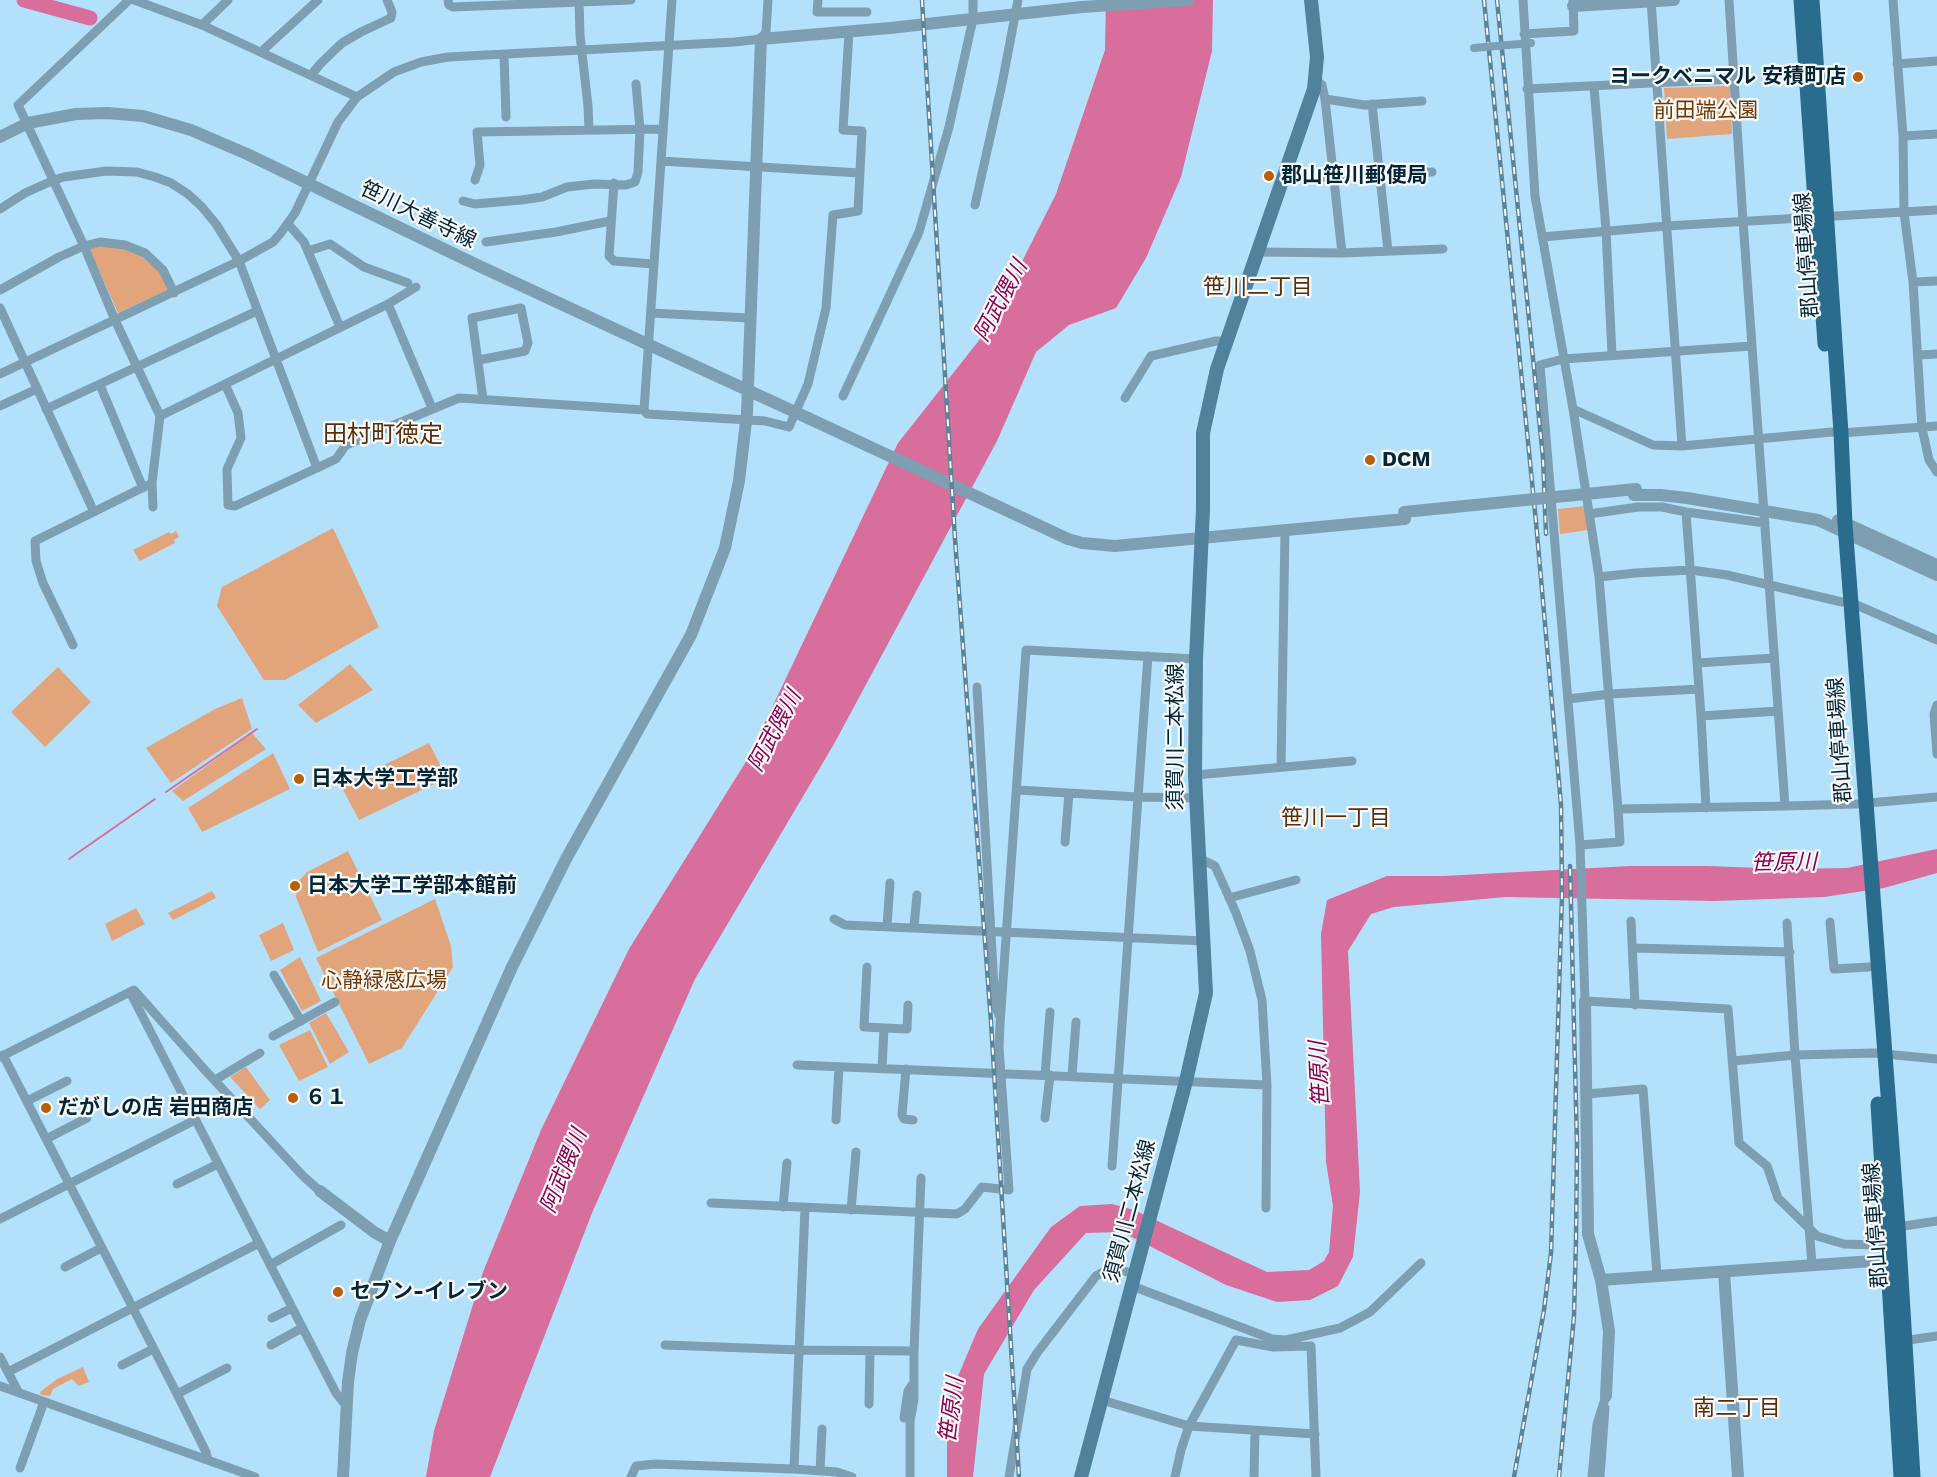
<!DOCTYPE html>
<html>
<head>
<meta charset="utf-8">
<style>
  body { margin:0 }
  canvas { display:block; background:#b3e1fc }
</style>
</head>
<body>
<canvas width="1937" height="1477"></canvas>
<script>
const ctx = document.querySelector('canvas').getContext('2d');
ctx.lineJoin = 'round';
function fillPath(path, color) { ctx.fillStyle = color; ctx.fill(path, 'evenodd'); }
const shape = rows => new Path2D(rows.map(r => 'M' + r).join(''));
function strokePath(path, color, width, dash) { ctx.strokeStyle = color; ctx.lineWidth = width; ctx.lineCap = dash ? 'butt' : 'round'; ctx.setLineDash(dash || []); ctx.stroke(path); }
function label(font, color, halo, rows, align = 'center') {
  ctx.font = font + ' "Work Sans","Noto Sans JP",sans-serif'; ctx.lineWidth = 4.5; ctx.setLineDash([]); ctx.textBaseline = 'middle'; ctx.strokeStyle = halo; ctx.fillStyle = color; for (const [text, x, y, turn = 0] of rows) {
    ctx.save(); ctx.translate(x, y); ctx.rotate((+turn || 0) * Math.PI / 180); ctx.textAlign = isNaN(turn) ? turn : align; if (halo) ctx.strokeText(text, 0, 0); ctx.fillText(text, 0, 0); ctx.restore();
  }
}
const green = shape([
  [1730,86,1732,134,1667,139,1664,88],
  [105,246,126,248,137,252,163,275,168,290,118,313,89,248],
  [1586,506,1588,530,1560,534,1558,509],
  [333,528,379,627,285,680,264,680,217,606,222,587],
  [176,531,179,537,174,540,175,543,140,561,133,550,169,532,171,534],
  [350,664,373,690,316,723,298,705],
  [58,667,91,702,45,747,11,712],
  [242,698,252,729,171,783,146,748,215,709],
  [252,733,266,749,183,801,172,791],
  [429,743,447,778,359,820,341,786],
  [273,753,290,789,202,832,188,808],
  [348,851,382,920,318,952,296,897,297,883,307,872],
  [212,891,216,898,173,920,168,913],
  [435,899,451,946,453,967,402,1048,369,1064,316,958],
  [136,908,145,924,112,941,105,924],
  [283,923,294,950,271,961,259,935],
  [300,957,321,1001,302,1011,280,970],
  [326,1013,349,1052,330,1064,309,1023],
  [310,1030,328,1067,299,1081,279,1045],
  [246,1067,270,1100,260,1109,230,1077],
  [83,1367,89,1382,79,1386,72,1379,53,1389,50,1396,41,1395,40,1392,57,1379]
]);
const water = shape([
  [1106,0,1213,0,1212,51,1181,177,1146,258,1116,308,1069,325,1036,352,997,441,834,744,695,979,592,1213,490,1477,426,1477,434,1431,483,1272,541,1130,629,949,747,760,898,443,988,329,1056,194,1105,50],
  [1937,849,1937,873,1884,888,1824,897,1715,901,1506,897,1394,907,1371,914,1348,951,1360,1192,1353,1257,1338,1286,1310,1300,1277,1302,1226,1285,1122,1232,1086,1233,1034,1290,984,1374,973,1477,947,1477,947,1402,978,1329,1051,1227,1080,1206,1112,1204,1134,1210,1267,1272,1309,1270,1324,1261,1329,1252,1333,1206,1326,1162,1321,934,1327,900,1387,876,1444,876,1630,866,1707,866,1789,869,1847,868]
]);
const stream = shape([
  [166,792,257,729],
  [69,859,155,799]
]);
const river = shape([
  [24,0,90,18]
]);
const minor = shape([
  [129,0,18,105,84,246,115,320,160,416],
  [134,0,202,25],
  [228,0,202,25,357,97],
  [448,0,449,5,453,7,631,0],
  [579,0,580,35,588,106,589,130],
  [818,0,817,12,867,12],
  [1523,0,1535,196,1573,409,1599,577,1618,809,1620,842,1580,845],
  [1651,0,1682,446],
  [1729,0,1743,221,1785,806],
  [1893,0,1903,136,1904,212,1913,282,1922,428,1929,460,1937,472],
  [1524,34,1574,31,1573,0],
  [261,52,318,0],
  [504,55,506,117],
  [1897,64,1937,61],
  [311,75,321,63,342,43,361,32,391,18,392,12,387,0],
  [1316,80,1322,85,1325,99,1342,253],
  [1594,87,1606,230,1612,355],
  [1527,89,1734,79],
  [1325,99,1365,105,1422,101],
  [1372,104,1388,251],
  [1903,136,1937,134],
  [661,161,860,173],
  [1284,178,1380,176,1432,172],
  [475,180,480,165,477,132,662,129],
  [614,183,609,256,614,261,654,264],
  [463,201,475,204,521,200,542,197,567,187,594,184,626,185,635,182,638,172,640,129,636,84],
  [975,205,1002,84,1018,0],
  [0,209,25,193,54,180,64,177,106,171,137,172,155,177,171,183,188,194,202,207,216,224,239,261,317,468,336,459,346,445,459,398,644,410,647,414,765,421,789,427,808,384,826,308,833,215,858,211,862,131,843,130,849,32],
  [288,224,304,242,340,327],
  [1542,237,1666,226,1937,210],
  [486,242,556,232,610,221],
  [308,251,330,244,364,267,408,283],
  [1258,252,1342,253,1443,249],
  [1913,282,1937,281],
  [0,290,59,257,84,246,100,242,125,245,145,253,163,270,174,293],
  [388,304,432,408],
  [0,308,94,512],
  [651,313,749,318],
  [1752,346,1563,359,1540,365,1580,845,1585,1001,1728,1009,1739,1143,1767,1166,1778,1198,1817,1236,1844,1244,1875,1245],
  [1918,355,1937,354],
  [479,360,525,351,528,343,521,308,472,318,483,399],
  [0,374,239,261,273,242,280,234,295,213,338,122,357,97,394,72,421,62,448,57,735,42,761,39,766,32,768,0],
  [225,384,238,413,241,438,227,469,228,505,235,506,317,468],
  [100,385,143,488],
  [843,396,919,232,949,127,973,19,973,0],
  [1125,398,1151,356,1216,341,1227,341],
  [0,406,37,389],
  [46,409,257,311],
  [1573,409,1653,445,1682,446,1832,432,1841,433,1937,426],
  [644,410,672,0],
  [152,483,153,507],
  [1589,514,1638,507,1662,507,1686,512],
  [1599,577,1635,573,1691,570,1727,575,1842,602],
  [1852,603,1937,640],
  [73,645,43,583,36,561,35,541,152,483,160,416,388,304,416,287],
  [1697,663,1774,658],
  [977,687,995,1005,999,1015],
  [1568,699,1610,694,1699,689],
  [1937,705,1934,714,1937,754],
  [1701,716,1778,711],
  [1281,767,1285,531],
  [1195,775,1352,761],
  [1017,790,1138,797,1197,798],
  [1706,808,1701,716,1686,512,1765,523],
  [1618,809,1785,806,1857,804,1937,797],
  [1065,842,1069,793],
  [1199,858,1215,866,1236,913,1250,951,1262,1000,1267,1085,1266,1208],
  [1229,898,1296,880],
  [834,919,845,925,1205,941],
  [1631,921,1635,1005],
  [1830,922,1834,969,1869,967],
  [1787,923,1795,1055,1812,1264],
  [887,926,890,883],
  [914,927,917,895],
  [1633,948,1790,952],
  [867,967,864,1027,907,1029,908,1005],
  [274,975,301,1021],
  [130,992,336,1393,347,1407],
  [273,1036,335,1002],
  [3,1055,177,1394,206,1452,208,1460],
  [0,1057,134,990,204,1069,304,1177,320,1191],
  [1733,1061,1795,1055,1875,1053,1937,1059],
  [797,1065,1267,1085],
  [882,1069,884,1028],
  [906,1069,902,1115,904,1119,913,1120],
  [1045,1075,1050,1012],
  [1072,1076,1076,1022],
  [215,1080,260,1053],
  [1587,1094,1643,1089,1657,1275],
  [27,1101,67,1081],
  [1045,1118,1050,1075],
  [836,1120,839,1067],
  [46,1139,87,1118],
  [1112,1166,1148,656],
  [177,1184,218,1164],
  [711,1203,957,1214,965,1209,982,1187,1009,1190,999,1047,1000,1024,1026,650,1196,659],
  [783,1207,787,1163],
  [851,1210,856,1152],
  [0,1219,195,1120],
  [1898,1227,1937,1221],
  [270,1265,341,1225],
  [65,1267,101,1248],
  [1132,1286,1272,1339,1286,1340,1340,1328,1370,1312,1421,1263],
  [272,1318,292,1308],
  [1902,1341,1937,1336],
  [271,1345,302,1328],
  [665,1345,799,1350,914,1351],
  [0,1357,19,1393],
  [122,1365,153,1349],
  [8,1372,259,1243],
  [0,1386,255,1477],
  [177,1394,227,1368],
  [1102,1400,1189,1426,1315,1434],
  [869,1404,870,1351],
  [904,1418,908,1391,912,1385],
  [20,1468,44,1402],
  [794,1469,805,1208],
  [820,1471,822,1429],
  [631,1477,636,1466,655,1464,794,1469,837,1472,852,1477],
  [910,1477,910,1422,914,1399,914,1351,921,1178],
  [1009,1477,1027,1369,1037,1353,1096,1276,1107,1270,1121,1270,1134,1274],
  [1175,1477,1181,1450,1189,1426,1236,1340,1273,1347,1311,1346,1316,1477],
  [1254,1477,1255,1431],
  [1592,1477,1597,1424,1606,1396],
  [1600,1477,1605,1408]
]);
const tertiary = shape([
  [1573,6,1674,0],
  [0,137,28,123,76,114,107,113,143,116,191,130,247,154,477,265,643,342],
  [808,418,1068,539,1082,543,1115,546,1405,519],
  [1634,495,1660,495,1687,498,1818,520,1937,575],
  [1838,520,1937,565],
  [1585,1001,1588,1234,1601,1280,1609,1331,1606,1396],
  [320,1191,374,1232,390,1241],
  [1724,1272,1738,1477],
  [1601,1280,1887,1260],
  [343,1477,348,1382,352,1353,360,1320,390,1241,512,967,566,859,691,635,725,548,739,481,747,413,761,39,890,28,1082,7,1188,0]
]);
const secondary = shape([
  [1081,1477,1186,1081,1206,993,1195,775,1196,659,1203,509,1203,433,1217,369,1314,89,1317,57,1311,0]
]);
const primary = shape([
  [1801,0,1825,344],
  [1812,0,1841,433,1845,524,1898,1227,1913,1477],
  [1878,1104,1901,1477]
]);
const rail = shape([
  [922,0,955,539,991,1022,1019,1477],
  [1484,0,1536,522,1561,805,1562,894,1551,1253,1544,1310,1514,1477],
  [1497,0,1543,458,1546,534],
  [1559,1477,1574,1316,1576,1240,1577,1145,1570,866]
]);
const pedestrianBridge = shape([
  [1474,48,1531,43]
]);
const tertiaryBridge = shape([
  [643,342,808,418],
  [1404,512,1636,489]
]);
const markers = [
  [1858,77,6,"#b95e02"],
  [1269,176,6,"#b95e02"],
  [1370,460,6,"#b95e02"],
  [299,779,6,"#b95e02"],
  [295,886,6,"#b95e02"],
  [293,1098,6,"#b95e02"],
  [46,1108,6,"#b95e02"],
  [338,1292,6,"#b95e02"]
];
const poiNames = [
  ["ヨークベニマル 安積町店",1846,77,"right"],
  ["郡山笹川郵便局",1281,176],
  ["DCM",1382,460],
  ["日本大学工学部",311,779],
  ["日本大学工学部本館前",307,886],
  ["６１",305,1098],
  ["だがしの店 岩田商店",58,1108],
  ["セブン-イレブン",350,1292]
];
const parkNames = [
  ["前田端公園",1706,111],
  ["心静緑感広場",384,981]
];
const streetNames = [
  ["笹川大善寺線",418,215,26],
  ["郡山停車場線",1807,255,-94],
  ["須賀川二本松線",1176,737,-90],
  ["郡山停車場線",1840,740,-94],
  ["須賀川二本松線",1130,1211,-75],
  ["郡山停車場線",1876,1225,-94]
];
const neighbourhoodNames = [
  ["笹川二丁目",1258,288],
  ["笹川一丁目",1336,819],
  ["南二丁目",1737,1409]
];
const waterNames = [
  ["阿武隈川",1001,301,-62],
  ["阿武隈川",775,731,-62],
  ["笹原川",1784,863,-1],
  ["笹原川",1320,1074,-93],
  ["阿武隈川",564,1171,-68],
  ["笹原川",952,1410,-83]
];
const quarterNames = [
  ["田村町徳定",383,435]
];
fillPath(green, '#e2a47b');
fillPath(water, '#d86e9c');
strokePath(stream, '#d86e9c', 2);
strokePath(river, '#d86e9c', 15);
strokePath(minor, '#7e9fb2', 9);
strokePath(tertiary, '#7e9fb2', 12);
strokePath(secondary, '#50819d', 14);
strokePath(primary, '#296c8e', 15);
strokePath(rail, '#5b849a', 4.5);
strokePath(rail, '#fafafa', 2, [7]);
strokePath(pedestrianBridge, '#7e9fb2', 8);
strokePath(tertiaryBridge, '#7e9fb2', 12);
for (const [x, y, r, color] of markers) { const dot = new Path2D(); dot.arc(x, y, r, 0, 2 * Math.PI); ctx.fillStyle = color; ctx.fill(dot); strokePath(dot, '#fafafa', 2); }
label('bold 21px', '#022637', '#fafafa', poiNames, 'left');
label('21px', '#733700', '#fafafa', parkNames);
label('21px', '#022637', '#fafafa', streetNames);
label('22px', '#592d08', '#fafafa', neighbourhoodNames);
label('italic 22px', '#8b0051', '#fafafa', waterNames);
label('24px', '#592d08', '#fafafa', quarterNames);
</script>
</body>
</html>
